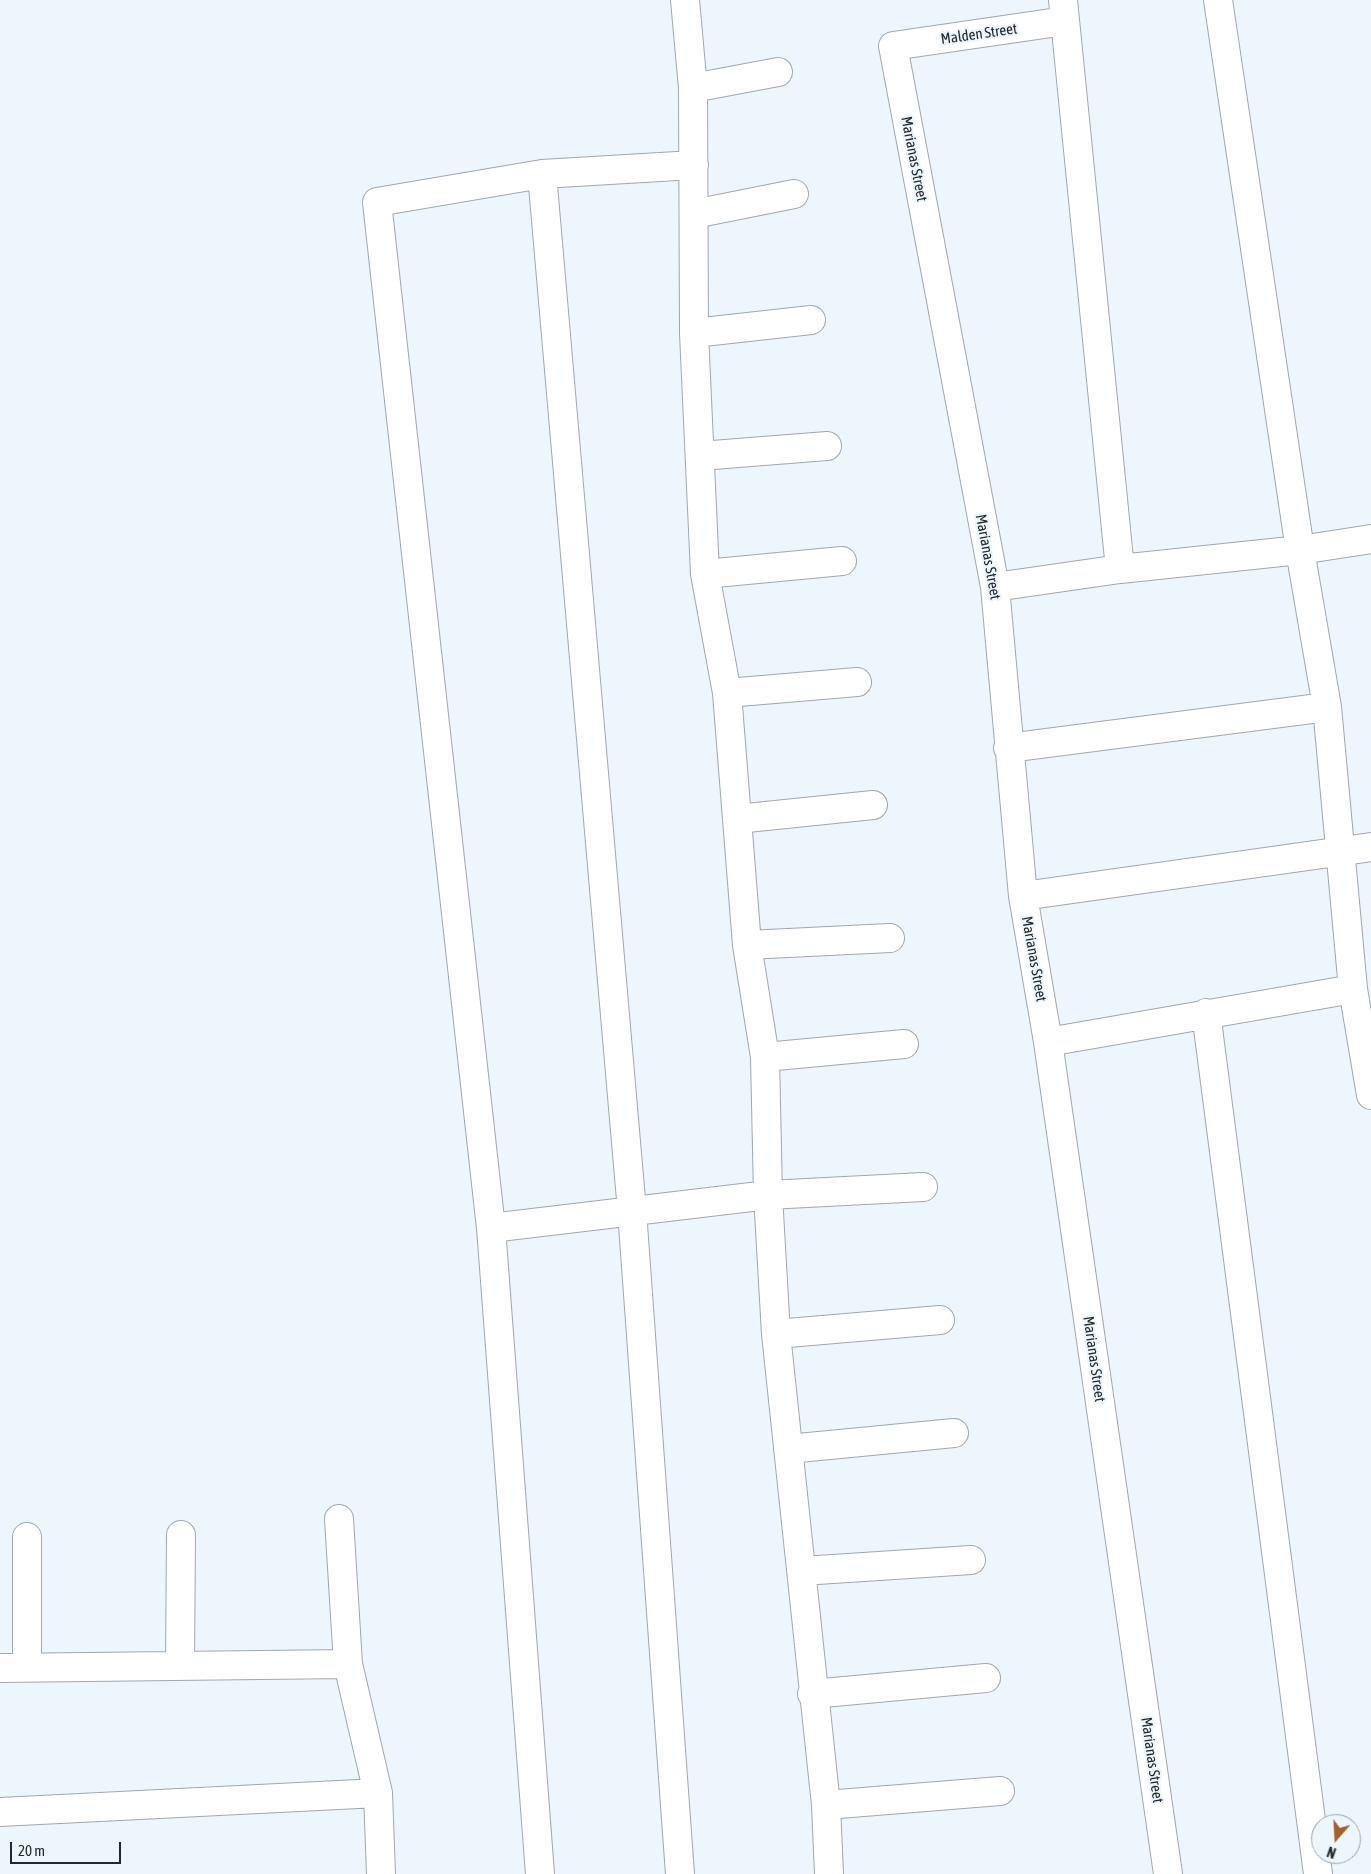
<!DOCTYPE html>
<html>
<head>
<meta charset="utf-8">
<style>
  body { margin:0 }
  #map { position:relative; width:1371px; height:1874px; overflow:hidden; background:#ecf6fc; font-family:"Asap Condensed",sans-serif }
  canvas { display:block }
  .north { position:absolute; left:1311px; top:1814px; width:50px; height:50px; box-sizing:border-box; background:#ecf6fc; border:1px solid #9ca4a8; border-radius:50%; rotate:199deg; font-size:14px; font-weight:700; line-height:20px; text-align:center; color:#25282b }
  .north::after { content:''; display:block; margin:auto; width:18px; height:22px; background:#a2622b; clip-path:polygon(50% 0,100% 100%,50% 72%,0 100%) }
  .scale { position:absolute; left:10px; top:1842px; width:111px; height:22px; box-sizing:border-box; border:2px solid #25282b; border-top:0; padding-left:6px; font-size:15px; line-height:18px; white-space:nowrap; color:#25282b; -webkit-text-stroke:4px #ecf6fc; paint-order:stroke }
</style>
</head>
<body>
<div id="map">
<canvas width="1371" height="1874"></canvas>
<div class="north">N</div>
<div class="scale">20 m</div>
</div>
<script>
const ctx = document.querySelector('canvas').getContext('2d');
ctx.lineJoin = 'round';
const shape = rows => new Path2D(rows.map(r => 'M' + r).join(''));
function strokePath(path, color, width, dash) { ctx.strokeStyle = color; ctx.lineWidth = width; ctx.lineCap = dash ? 'butt' : 'round'; ctx.setLineDash(dash || []); ctx.stroke(path); }
function label(font, color, halo, rows, align = 'center') {
  ctx.font = font + ' "Asap Condensed",sans-serif'; ctx.lineWidth = 4.5; ctx.setLineDash([]); ctx.textBaseline = 'middle'; ctx.strokeStyle = halo; ctx.fillStyle = color; for (const [text, x, y, turn = 0] of rows) {
    ctx.save(); ctx.translate(x, y); ctx.rotate((+turn || 0) * Math.PI / 180); ctx.textAlign = isNaN(turn) ? turn : align; if (halo) ctx.strokeText(text, 0, 0); ctx.fillText(text, 0, 0); ctx.restore();
  }
}
const minor = shape([
  [685,0,693,88,694,333,705,574,727,693,747,945,765,1057,768,1195,776,1334,826,1805,829,1874],
  [1063,0,1120,569],
  [1218,0,1300,550,1327,707,1353,989,1371,1095],
  [1065,21,893,46,995,587,1023,896,1048,1042,1168,1874],
  [693,88,778,72],
  [542,174,632,1211,680,1874],
  [694,214,794,194],
  [694,333,811,320],
  [700,456,827,446],
  [705,574,842,561],
  [995,587,1120,569,1300,550,1371,539],
  [727,693,857,682],
  [1008,748,1327,707],
  [737,819,873,805],
  [1023,896,1371,847],
  [747,945,890,938],
  [1206,1013,1318,1874],
  [1048,1042,1353,989],
  [765,1057,904,1044],
  [491,1228,768,1195,923,1187],
  [776,1334,940,1320],
  [788,1449,954,1433],
  [339,1519,348,1664,378,1793,381,1874],
  [802,1571,971,1560],
  [180,1665,181,1535],
  [27,1667,27,1537],
  [0,1668,348,1664],
  [812,1694,986,1678],
  [826,1805,1000,1791],
  [0,1812,378,1793],
  [540,1874,491,1228,377,202,542,174,694,165]
]);
const streetNames = [
  ["Malden Street",979,34,-8],
  ["Marianas Street",914,159,79],
  ["Marianas Street",988,557,80],
  ["Marianas Street",1034,959,80],
  ["Marianas Street",1094,1359,82],
  ["Marianas Street",1152,1760,82]
];
strokePath(minor, '#9fa8ae', 30);
strokePath(minor, '#fff', 28);
label('15px', '#25282b', '#ecf6fc', streetNames);
</script>
</body>
</html>
